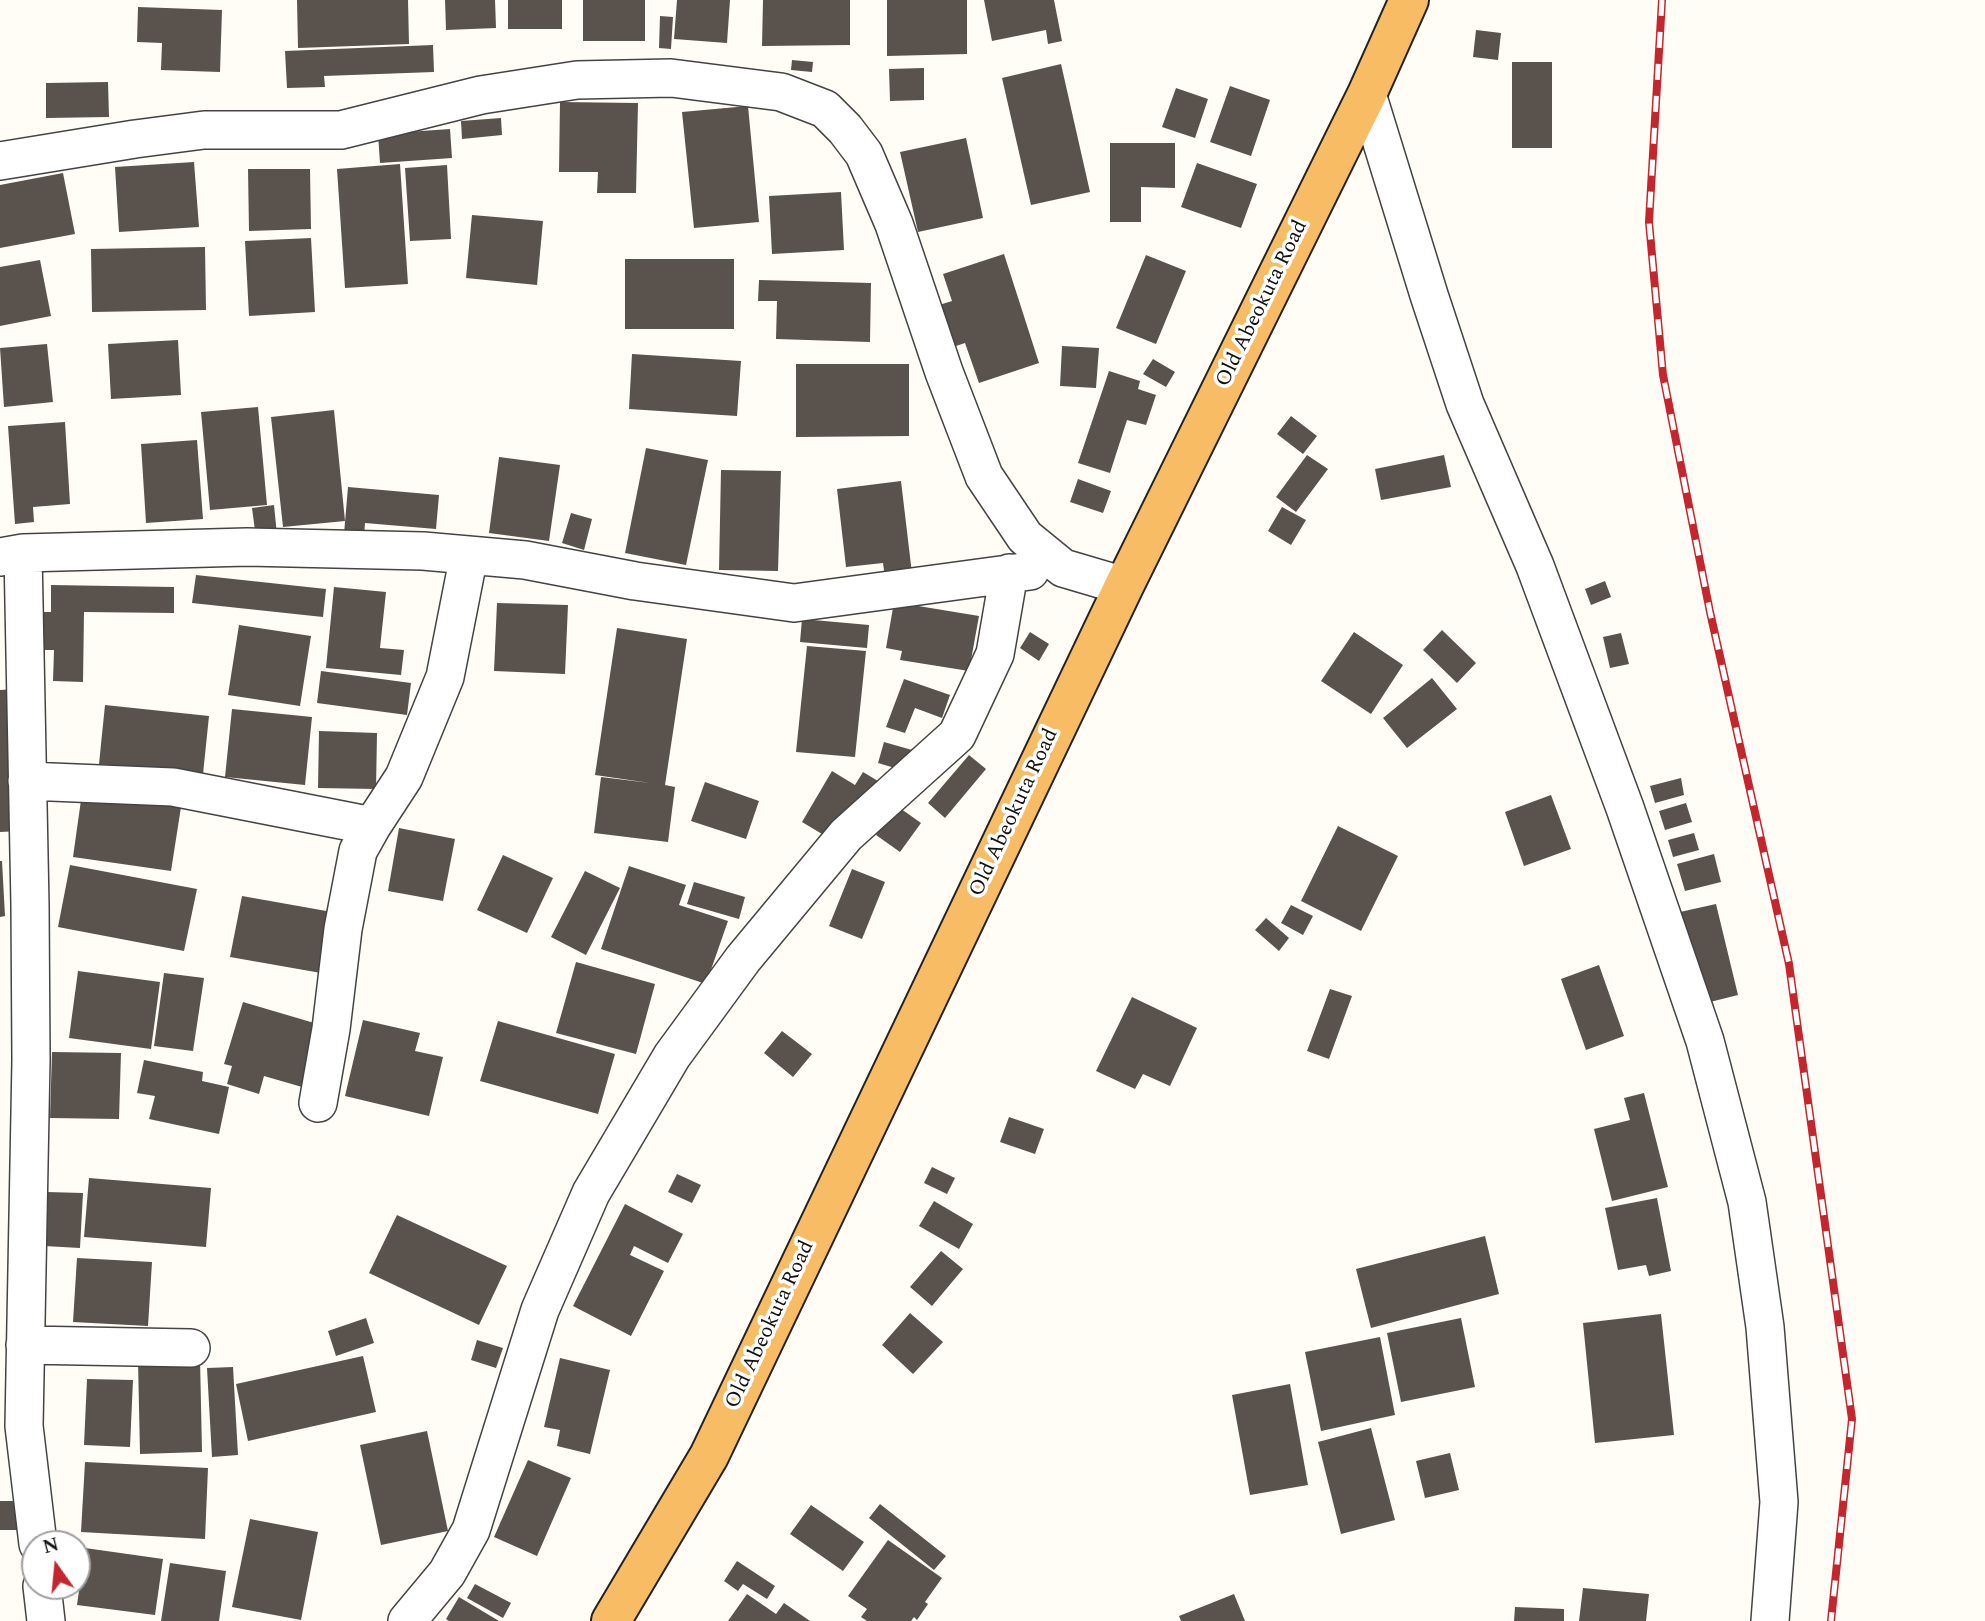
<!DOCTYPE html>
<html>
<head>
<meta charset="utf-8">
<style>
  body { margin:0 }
  #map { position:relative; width:1985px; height:1621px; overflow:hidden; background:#fffdf5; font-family:Spectral,serif }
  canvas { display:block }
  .north { position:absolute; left:21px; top:1530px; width:70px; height:70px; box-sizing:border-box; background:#fff; border:2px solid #a0a0a0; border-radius:50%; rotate:345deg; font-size:19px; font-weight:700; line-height:28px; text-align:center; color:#111 }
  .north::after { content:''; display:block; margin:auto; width:24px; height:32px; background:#c4262e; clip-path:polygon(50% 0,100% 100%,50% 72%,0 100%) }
</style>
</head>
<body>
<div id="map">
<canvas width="1985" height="1621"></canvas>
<div class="north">N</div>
</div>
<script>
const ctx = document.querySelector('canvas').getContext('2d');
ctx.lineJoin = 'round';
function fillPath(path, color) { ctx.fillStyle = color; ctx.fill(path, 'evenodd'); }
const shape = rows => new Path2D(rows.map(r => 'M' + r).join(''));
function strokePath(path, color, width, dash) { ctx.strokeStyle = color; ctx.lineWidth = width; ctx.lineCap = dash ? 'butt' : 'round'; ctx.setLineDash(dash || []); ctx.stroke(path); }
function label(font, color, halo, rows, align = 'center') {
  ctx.font = font + ' Spectral,serif'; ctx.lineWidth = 7; ctx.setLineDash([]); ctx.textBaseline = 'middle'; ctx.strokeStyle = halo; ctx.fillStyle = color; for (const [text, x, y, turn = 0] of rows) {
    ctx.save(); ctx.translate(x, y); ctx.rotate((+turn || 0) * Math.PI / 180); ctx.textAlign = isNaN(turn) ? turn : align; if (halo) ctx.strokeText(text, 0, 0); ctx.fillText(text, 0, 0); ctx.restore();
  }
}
const building = shape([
  [297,0,408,0,409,44,298,48],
  [445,0,495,0,496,28,446,30],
  [508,0,562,0,562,29,508,29],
  [583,0,645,0,645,41,583,41],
  [677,0,730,0,727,43,674,39],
  [763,0,850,0,850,45,762,46],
  [887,0,967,0,967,54,887,56],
  [984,0,1054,0,1062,41,1048,44,1046,30,992,41],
  [138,7,222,10,220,72,161,70,162,43,137,42],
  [660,16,673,17,671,49,659,48],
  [1476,30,1501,33,1498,60,1473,57],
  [433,45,434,72,324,76,325,87,287,88,285,51],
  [792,60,813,62,812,72,791,70],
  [1512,62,1552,62,1552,148,1512,148],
  [1061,64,1090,192,1031,205,1002,78],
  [924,68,924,100,890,101,889,69],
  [108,82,109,117,46,118,46,83],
  [1230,86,1270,100,1251,156,1210,142],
  [1176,88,1208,99,1195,138,1162,127],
  [560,102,638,103,636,193,597,193,598,172,559,172],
  [748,106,759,222,694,228,682,112],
  [501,118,502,135,462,139,461,121],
  [450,129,452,158,380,163,378,134],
  [966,138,983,218,918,232,900,152],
  [1110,143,1175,143,1175,188,1141,187,1141,222,1110,222],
  [194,162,199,227,119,232,115,167],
  [1197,163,1257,184,1241,228,1181,207],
  [400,164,408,284,345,288,337,169],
  [447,165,451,239,410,241,405,168],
  [248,169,310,169,311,229,249,231],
  [63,173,75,234,0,248,0,185],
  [841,192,844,250,772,254,769,196],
  [472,215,543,221,537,285,466,278],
  [311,238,315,312,249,316,245,241],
  [205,247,206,310,92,312,91,249],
  [1004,254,1039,363,979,383,965,343,953,347,939,305,952,301,943,274],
  [1146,255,1186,271,1156,344,1116,328],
  [625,259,734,259,734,329,625,329],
  [40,260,51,316,0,326,0,267],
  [759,280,871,283,870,342,776,339,777,301,758,301],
  [178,340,181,395,111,399,108,344],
  [47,344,53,402,4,407,0,348],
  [1062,346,1099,348,1096,388,1060,386],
  [632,354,741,361,737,416,629,409],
  [1153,359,1175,372,1166,387,1143,374],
  [796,364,909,364,909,436,796,437],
  [1109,371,1140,381,1138,389,1156,395,1146,425,1127,420,1110,473,1078,463],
  [258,407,267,505,210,510,201,412],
  [334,410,345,521,283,527,271,417],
  [1291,416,1317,436,1303,454,1277,434],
  [65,422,70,504,33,507,34,522,15,524,8,426],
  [197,440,203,519,146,523,141,444],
  [646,448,708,460,686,565,625,553],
  [1307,455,1328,469,1296,512,1276,497],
  [1444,455,1451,487,1381,500,1375,469],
  [499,457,560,465,549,541,489,533],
  [721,470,781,471,778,571,719,570],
  [1078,479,1111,491,1103,513,1070,502],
  [901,481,913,582,886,585,883,563,846,567,837,489],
  [348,487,439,495,436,529,365,523,364,536,344,534],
  [274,505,277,535,256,538,252,508],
  [1282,507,1306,520,1291,545,1268,531],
  [571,513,592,519,584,550,562,543],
  [196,575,326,589,323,617,192,603],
  [1605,581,1611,597,1591,605,1585,589],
  [51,585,174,587,174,613,84,612,83,682,53,681,54,650,41,650,42,612,51,612],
  [334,587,386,592,380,648,404,650,401,675,326,668],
  [894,602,979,616,969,671,900,660,902,651,886,648],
  [497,603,568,605,565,674,494,671],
  [802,619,869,625,867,648,800,642],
  [239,625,311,636,300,706,228,695],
  [617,628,687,639,665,785,675,787,668,842,594,833,601,777,650,783,595,775],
  [1442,630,1476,663,1457,683,1423,650],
  [1030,632,1049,644,1039,661,1020,648],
  [1354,632,1403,665,1371,714,1321,681],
  [1621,633,1629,664,1610,668,1603,637],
  [807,646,866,651,855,757,796,752],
  [321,671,411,683,407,715,317,703],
  [1432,678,1457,709,1407,748,1383,718],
  [904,679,950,695,942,718,915,708,905,733,886,727],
  [15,689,21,831,0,832,0,690],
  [105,705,209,716,203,774,99,764],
  [232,709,312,717,305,785,225,777],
  [319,731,377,733,376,789,318,788],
  [884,742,912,750,905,771,878,763],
  [969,755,986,769,945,818,928,803],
  [832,771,855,785,863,772,883,784,837,843,802,822],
  [1681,778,1684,795,1655,803,1650,786],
  [705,782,759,801,746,839,691,821],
  [82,793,181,807,171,871,73,857],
  [1551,795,1571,849,1524,866,1505,812],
  [1686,803,1692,822,1665,830,1659,811],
  [897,806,921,823,900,852,876,835],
  [1338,826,1398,856,1361,931,1301,901],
  [399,828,455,839,443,901,388,891],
  [1694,833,1699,850,1673,857,1668,840],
  [1714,854,1721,882,1685,891,1677,864],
  [503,855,553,878,527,933,477,910],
  [0,861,2,861,5,916,0,917],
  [70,865,197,889,184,951,58,927],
  [629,866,686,885,679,905,728,921,706,984,601,949],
  [852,869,885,882,862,939,829,926],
  [585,871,620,888,586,955,551,937],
  [694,882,745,897,739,919,687,904],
  [242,896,332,912,321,973,230,957],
  [1716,904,1738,995,1702,1004,1680,912],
  [1291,905,1313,916,1303,935,1281,923],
  [1266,918,1289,938,1279,951,1255,930],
  [576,962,655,984,636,1054,556,1033],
  [1599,965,1624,1036,1586,1050,1561,979],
  [78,971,160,982,151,1049,69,1038],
  [164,973,204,978,193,1051,154,1046],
  [1330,989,1352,996,1329,1059,1307,1051],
  [1132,997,1197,1028,1170,1086,1143,1074,1135,1089,1096,1071],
  [243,1002,321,1025,302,1087,264,1076,259,1094,227,1084,232,1066,224,1064],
  [363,1020,420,1033,415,1051,443,1057,429,1116,345,1096],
  [498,1021,615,1054,598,1114,480,1081],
  [782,1031,812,1054,793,1077,764,1053],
  [52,1052,121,1053,119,1119,50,1118],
  [144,1060,203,1072,202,1081,229,1087,219,1134,149,1119,155,1096,137,1093],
  [1644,1093,1668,1187,1612,1201,1594,1129,1630,1120,1624,1098],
  [1009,1117,1044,1129,1035,1154,1000,1142],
  [932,1167,955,1178,947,1194,924,1183],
  [677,1174,701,1185,692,1203,668,1192],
  [89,1178,211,1188,206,1247,84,1237],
  [47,1192,83,1193,80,1248,44,1246],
  [1657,1198,1671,1271,1649,1276,1646,1265,1618,1270,1605,1208],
  [934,1201,973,1224,959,1249,919,1226],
  [625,1204,683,1234,668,1263,634,1246,630,1255,664,1271,631,1336,573,1306],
  [397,1215,507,1266,479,1325,369,1273],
  [1485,1236,1499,1294,1371,1328,1356,1269],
  [941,1251,963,1269,932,1306,910,1287],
  [77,1258,152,1262,148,1326,73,1322],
  [910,1313,943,1342,913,1374,882,1345],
  [1661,1314,1674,1435,1595,1443,1583,1323],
  [366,1318,374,1343,336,1356,328,1331],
  [1461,1318,1475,1387,1401,1402,1387,1333],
  [1380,1337,1395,1415,1321,1431,1305,1352],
  [477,1340,503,1348,496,1368,471,1360],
  [363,1356,376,1412,248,1441,236,1384],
  [200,1358,202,1452,140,1454,138,1360],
  [560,1358,610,1370,590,1454,557,1446,560,1430,544,1427],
  [233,1367,238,1455,212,1457,207,1368],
  [87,1379,133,1380,130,1447,84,1445],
  [1290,1384,1308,1485,1250,1495,1232,1395],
  [1371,1428,1395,1520,1341,1534,1318,1442],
  [427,1431,448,1531,381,1545,360,1445],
  [1450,1453,1459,1490,1425,1498,1416,1461],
  [528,1460,571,1478,537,1556,494,1537],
  [85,1462,208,1468,205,1539,81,1532],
  [0,1501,18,1501,17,1530,0,1530],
  [880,1504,946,1556,934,1570,869,1518],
  [811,1505,864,1542,843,1571,790,1534],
  [250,1519,318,1532,301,1620,232,1607],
  [888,1540,942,1578,925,1602,928,1604,917,1620,914,1617,911,1621,867,1621,861,1617,867,1609,848,1596],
  [85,1548,163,1559,155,1615,77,1605],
  [737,1561,775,1586,767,1599,743,1584,738,1591,724,1581],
  [170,1563,226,1571,219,1621,161,1621],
  [475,1584,511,1603,503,1618,467,1598],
  [1583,1588,1649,1594,1646,1621,1579,1621],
  [747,1594,776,1614,784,1603,810,1621,728,1621],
  [1234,1594,1245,1621,1181,1621,1179,1616],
  [459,1597,499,1621,449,1621,446,1619],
  [1515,1607,1564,1609,1564,1621,1514,1621]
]);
const minor = shape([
  [1367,94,1429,295,1465,404,1535,566,1625,808,1705,1041,1747,1202,1765,1327,1779,1502,1770,1621],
  [0,161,135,139,204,130,341,130,481,95,577,80,671,78,781,92,825,109,845,129,864,154,894,224,944,372,984,476,1025,537,1063,568,1124,586],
  [23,553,30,905,31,1060,24,1426,38,1544],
  [0,557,23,553,247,547,423,551,525,560,635,581,794,603,1030,571],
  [27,781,173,787,372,826],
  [318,1103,331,1029,343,929,358,851,372,826,404,777,445,677,469,555],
  [25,1345,191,1348],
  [42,1586,46,1621],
  [407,1621,447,1573,471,1530,540,1310,591,1193,672,1056,743,959,846,835,957,735,995,654,1009,573]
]);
const trunk = shape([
  [611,1621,709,1456,1124,586,1367,94,1409,0]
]);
const rail = shape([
  [1662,0,1649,222,1663,375,1710,612,1789,964,1852,1419,1831,1621]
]);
const streetNames = [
  ["Old Abeokuta Road",1263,304,-64],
  ["Old Abeokuta Road",1015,813,-65],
  ["Old Abeokuta Road",771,1325,-65]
];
fillPath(building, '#5a524d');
strokePath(minor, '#444', 40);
strokePath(trunk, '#222', 42);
strokePath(minor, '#fff', 37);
strokePath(trunk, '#f7bc64', 38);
strokePath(rail, '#c4262e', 8);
strokePath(rail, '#fff', 5, [16]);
label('21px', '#111', '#fff', streetNames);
</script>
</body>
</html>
